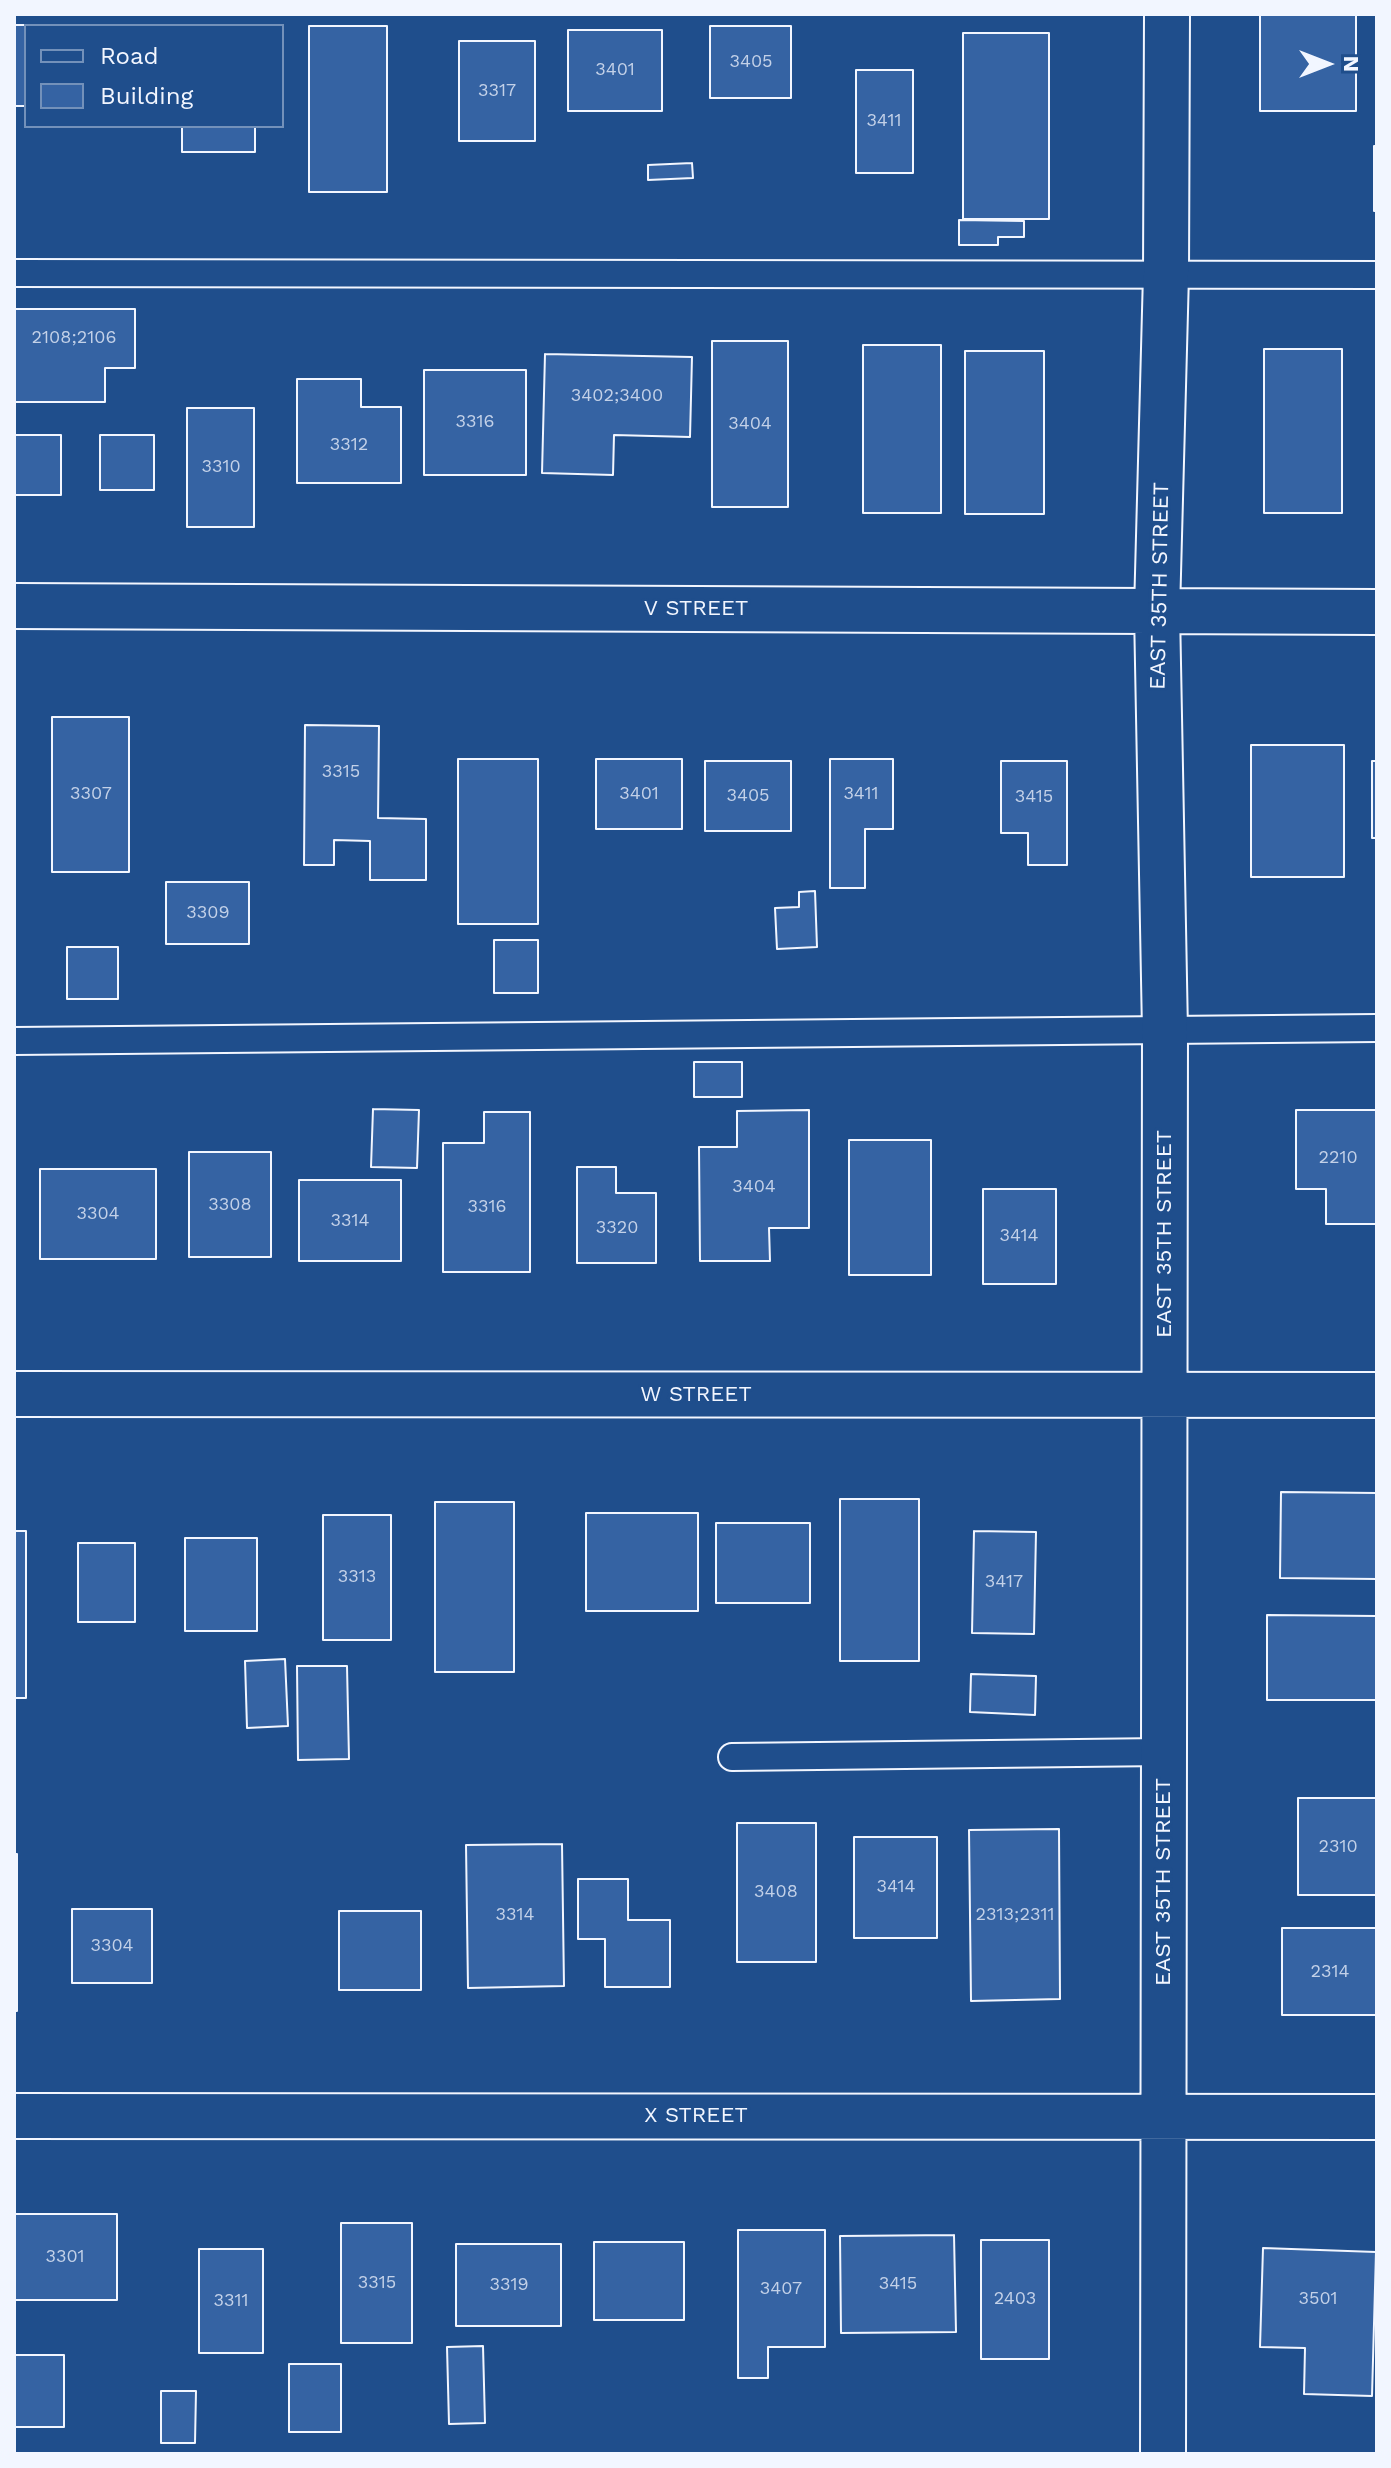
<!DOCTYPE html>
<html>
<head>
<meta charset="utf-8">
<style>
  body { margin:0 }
  #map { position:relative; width:1391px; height:2468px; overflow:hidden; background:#1f4e8c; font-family:"Work Sans",sans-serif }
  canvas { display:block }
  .frame { position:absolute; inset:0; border:16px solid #f2f6ff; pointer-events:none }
  .legend { position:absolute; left:24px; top:24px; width:260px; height:104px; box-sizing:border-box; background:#1f4e8c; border:2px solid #7391ba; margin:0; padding:10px 14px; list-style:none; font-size:24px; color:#f2f6ff }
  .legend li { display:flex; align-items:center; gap:16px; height:40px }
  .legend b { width:40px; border:2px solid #7391ba }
  .north { position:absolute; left:1287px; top:24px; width:80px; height:80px; -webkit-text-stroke:6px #1f4e8c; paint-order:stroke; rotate:90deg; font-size:22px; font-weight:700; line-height:32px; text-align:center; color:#f2f6ff }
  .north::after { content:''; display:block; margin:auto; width:28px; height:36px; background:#f2f6ff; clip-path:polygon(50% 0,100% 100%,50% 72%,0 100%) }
</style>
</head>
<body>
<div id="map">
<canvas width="1391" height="2468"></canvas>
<div class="frame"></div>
<ul class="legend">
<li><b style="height:10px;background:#1f4e8c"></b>Road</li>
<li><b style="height:22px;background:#3563a3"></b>Building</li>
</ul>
<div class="north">N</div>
</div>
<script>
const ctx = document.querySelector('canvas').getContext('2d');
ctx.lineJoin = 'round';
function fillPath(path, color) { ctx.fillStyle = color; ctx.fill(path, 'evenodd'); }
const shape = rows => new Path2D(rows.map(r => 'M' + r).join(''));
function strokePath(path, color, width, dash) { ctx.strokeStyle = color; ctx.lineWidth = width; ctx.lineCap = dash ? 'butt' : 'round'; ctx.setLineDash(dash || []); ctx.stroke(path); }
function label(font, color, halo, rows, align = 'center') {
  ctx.font = font + ' "Work Sans",sans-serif'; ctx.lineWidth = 6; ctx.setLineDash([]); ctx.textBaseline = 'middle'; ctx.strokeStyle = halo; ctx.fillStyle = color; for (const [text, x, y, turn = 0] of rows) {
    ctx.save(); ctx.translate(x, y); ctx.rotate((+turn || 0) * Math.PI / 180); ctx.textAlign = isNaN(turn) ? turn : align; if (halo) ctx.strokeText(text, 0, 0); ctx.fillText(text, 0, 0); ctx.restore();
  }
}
const building = shape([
  [1260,14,1356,14,1356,111,1260,111,1260,14],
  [14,25,89,25,26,26,26,106,14,106,14,25],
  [309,26,387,26,387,192,309,192,309,26],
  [710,26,791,26,791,98,710,98,710,26],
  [568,30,662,30,662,111,568,111,568,30],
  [963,33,1049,33,1049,219,963,219,963,33],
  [459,41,535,41,535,141,459,141,459,41],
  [856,70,913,70,913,173,856,173,856,70],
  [182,126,255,126,255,152,182,152,182,126],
  [1374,146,1377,146,1377,211,1374,211,1374,146],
  [692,163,693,178,648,180,648,165,692,163],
  [959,220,1024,221,1024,237,998,237,998,245,959,245,959,220],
  [14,309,135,309,135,368,105,368,105,402,14,402,14,309],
  [712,341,788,341,788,507,712,507,712,341],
  [863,345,941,345,941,513,863,513,863,345],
  [1264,349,1342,349,1342,513,1264,513,1264,349],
  [965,351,1044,351,1044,514,965,514,965,351],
  [545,354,692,357,690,437,614,435,613,475,542,473,545,354],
  [424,370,526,370,526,475,424,475,424,370],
  [297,379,361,379,361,407,401,407,401,483,297,483,297,379],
  [187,408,254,408,254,527,187,527,187,408],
  [14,435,61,435,61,495,14,495,14,435],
  [100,435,154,435,154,490,100,490,100,435],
  [52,717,129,717,129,872,52,872,52,717],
  [305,725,379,726,378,818,426,819,426,880,370,880,370,841,334,840,334,865,304,865,305,725],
  [1251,745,1344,745,1344,877,1251,877,1251,745],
  [458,759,538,759,538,924,458,924,458,759],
  [596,759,682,759,682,829,596,829,596,759],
  [830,759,893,759,893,829,865,829,865,888,830,888,830,759],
  [705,761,791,761,791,831,705,831,705,761],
  [1001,761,1067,761,1067,865,1028,865,1028,833,1001,833,1001,761],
  [1372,761,1377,761,1377,838,1372,838,1372,761],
  [166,882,249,882,249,944,166,944,166,882],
  [815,891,817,947,777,949,775,908,799,907,799,892,815,891],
  [494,940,538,940,538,993,494,993,494,940],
  [67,947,118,947,118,999,67,999,67,947],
  [694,1062,742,1062,742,1097,694,1097,694,1062],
  [373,1109,419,1110,417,1168,371,1167,373,1109],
  [809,1110,809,1228,769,1228,770,1261,700,1261,699,1147,737,1147,737,1111,809,1110],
  [1296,1110,1377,1110,1377,1224,1326,1224,1326,1189,1296,1189,1296,1110],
  [484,1112,530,1112,530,1272,443,1272,443,1143,484,1143,484,1112],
  [849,1140,931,1140,931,1275,849,1275,849,1140],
  [189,1152,271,1152,271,1257,189,1257,189,1152],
  [577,1167,616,1167,616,1193,656,1193,656,1263,577,1263,577,1167],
  [40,1169,156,1169,156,1259,40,1259,40,1169],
  [299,1180,401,1180,401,1261,299,1261,299,1180],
  [983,1189,1056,1189,1056,1284,983,1284,983,1189],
  [1281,1492,1377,1493,1377,1579,1280,1578,1281,1492],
  [840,1499,919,1499,919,1661,840,1661,840,1499],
  [435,1502,514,1502,514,1672,435,1672,435,1502],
  [586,1513,698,1513,698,1611,586,1611,586,1513],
  [323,1515,391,1515,391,1640,323,1640,323,1515],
  [716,1523,810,1523,810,1603,716,1603,716,1523],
  [14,1531,26,1531,26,1698,14,1698,14,1531],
  [974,1531,1036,1532,1034,1634,972,1633,974,1531],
  [185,1538,257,1538,257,1631,185,1631,185,1538],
  [78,1543,135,1543,135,1622,78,1622,78,1543],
  [1267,1615,1377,1616,1377,1700,1267,1700,1267,1615],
  [285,1659,288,1726,247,1728,245,1661,285,1659],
  [297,1666,347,1666,349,1759,298,1760,297,1666],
  [971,1674,1036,1676,1035,1715,970,1712,971,1674],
  [1298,1798,1377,1798,1377,1895,1298,1895,1298,1798],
  [737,1823,816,1823,816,1962,737,1962,737,1823],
  [1059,1829,1060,1999,971,2001,969,1830,1059,1829],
  [854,1837,937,1837,937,1938,854,1938,854,1837],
  [562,1844,564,1986,468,1988,466,1845,562,1844],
  [14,1854,17,1854,17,2011,14,2011,14,1854],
  [578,1879,628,1879,628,1920,670,1920,670,1987,605,1987,605,1939,578,1939,578,1879],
  [72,1909,152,1909,152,1983,72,1983,72,1909],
  [339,1911,421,1911,421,1990,339,1990,339,1911],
  [1282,1928,1377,1928,1377,2015,1282,2015,1282,1928],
  [14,2214,117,2214,117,2300,14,2300,14,2214],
  [341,2223,412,2223,412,2343,341,2343,341,2223],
  [738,2230,825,2230,825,2347,768,2347,768,2378,738,2378,738,2230],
  [954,2235,956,2332,841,2333,840,2236,954,2235],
  [981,2240,1049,2240,1049,2359,981,2359,981,2240],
  [594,2242,684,2242,684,2320,594,2320,594,2242],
  [456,2244,561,2244,561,2326,456,2326,456,2244],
  [1263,2248,1376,2252,1372,2396,1304,2394,1305,2348,1260,2347,1263,2248],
  [199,2249,263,2249,263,2353,199,2353,199,2249],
  [483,2346,485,2423,449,2424,447,2347,483,2346],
  [14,2355,64,2355,64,2427,14,2427,14,2355],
  [289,2364,341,2364,341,2432,289,2432,289,2364],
  [161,2391,196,2391,195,2443,161,2443,161,2391]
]);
const service = shape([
  [14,273,1377,275],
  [14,1041,1377,1028],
  [732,1757,1164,1752]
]);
const minor = shape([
  [14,606,1377,612],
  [14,1394,1377,1395],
  [14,2116,1377,2117],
  [1163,2454,1165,1031,1157,611,1166,274,1167,14]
]);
const numberNames = [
  ["3405",751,62],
  ["3401",615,70],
  ["3317",497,91],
  ["3411",884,121],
  ["2108;2106",74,338],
  ["3402;3400",617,396],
  ["3316",475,422],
  ["3404",750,424],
  ["3312",349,445],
  ["3310",221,467],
  ["3315",341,772],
  ["3307",91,794],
  ["3401",639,794],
  ["3411",861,794],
  ["3405",748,796],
  ["3415",1034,797],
  ["3309",208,913],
  ["2210",1338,1158],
  ["3404",754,1187],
  ["3308",230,1205],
  ["3316",487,1207],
  ["3304",98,1214],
  ["3314",350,1221],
  ["3320",617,1228],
  ["3414",1019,1236],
  ["3313",357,1577],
  ["3417",1004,1582],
  ["2310",1338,1847],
  ["3414",896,1887],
  ["3408",776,1892],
  ["3314",515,1915],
  ["2313;2311",1015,1915],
  ["3304",112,1946],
  ["2314",1330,1972],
  ["3301",65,2257],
  ["3315",377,2283],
  ["3415",898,2284],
  ["3319",509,2285],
  ["3407",781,2289],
  ["2403",1015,2299],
  ["3501",1318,2299],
  ["3311",231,2301]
];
const streetNames = [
  ["EAST 35TH STREET",1160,586,-89],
  ["V STREET",696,609],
  ["EAST 35TH STREET",1165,1234,-90],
  ["W STREET",696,1395],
  ["EAST 35TH STREET",1164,1882,-90],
  ["X STREET",696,2116]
];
fillPath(building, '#3563a3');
strokePath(building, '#f2f6ff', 2);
strokePath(service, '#f2f6ff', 30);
strokePath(minor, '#f2f6ff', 48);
strokePath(service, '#1f4e8c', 26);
strokePath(minor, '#1f4e8c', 44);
label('18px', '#c3d1e8', null, numberNames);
label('22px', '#f2f6ff', '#1f4e8c', streetNames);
</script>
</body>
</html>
